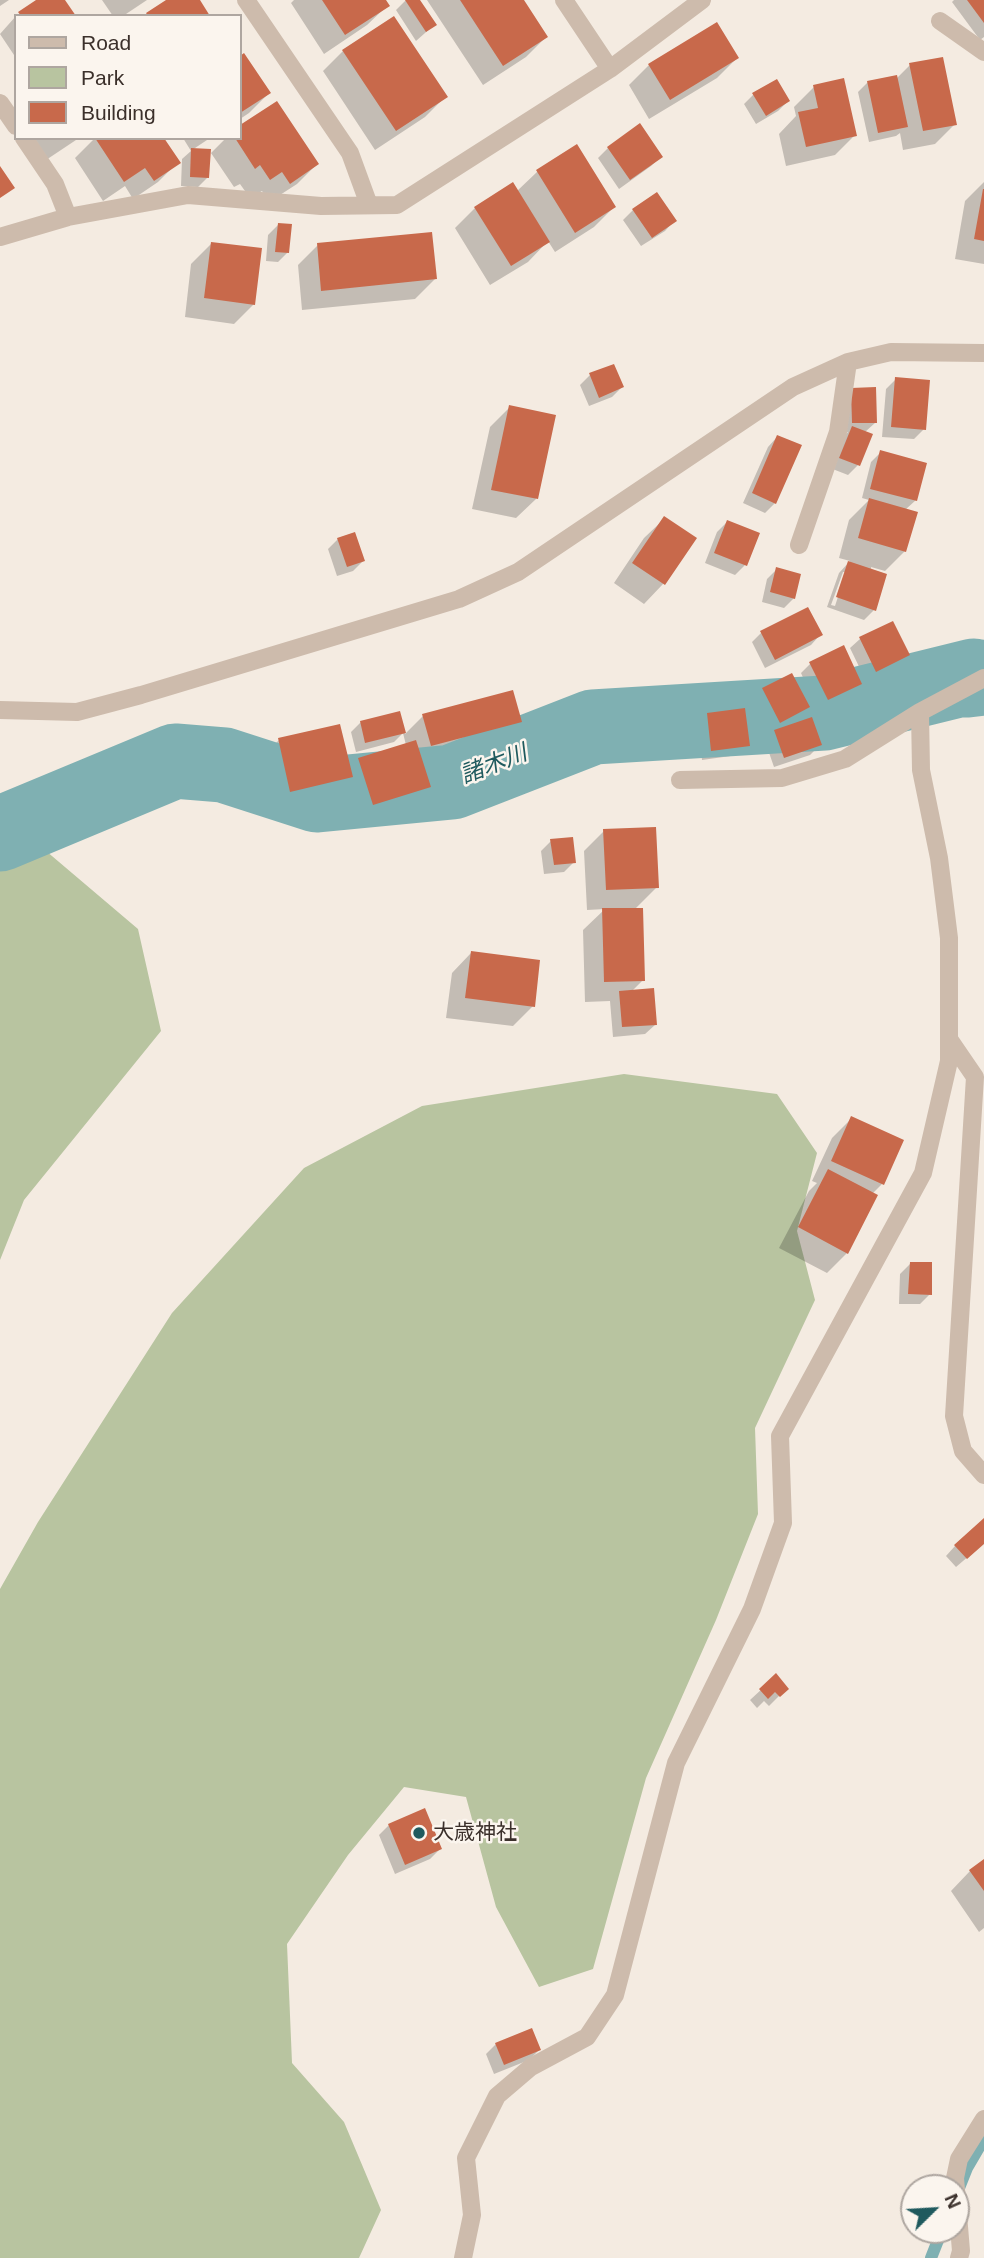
<!DOCTYPE html>
<html>
<head>
<meta charset="utf-8">
<style>
  body { margin:0 }
  #map { position:relative; width:984px; height:2258px; overflow:hidden; background:#f4ebe1; font-family:Arial,sans-serif }
  canvas { display:block }
  .legend { position:absolute; left:14px; top:14px; width:228px; height:126px; box-sizing:border-box; background:#fbf5ee; border:2px solid #aea6a0; margin:0; padding:9px 12px; list-style:none; font-size:21px; color:#3b302b }
  .legend li { display:flex; align-items:center; gap:14px; height:35px }
  .legend b { width:35px; border:2px solid #aea6a0 }
  .north { position:absolute; left:900px; top:2174px; width:70px; height:70px; box-sizing:border-box; background:#fbf5ee; border:2px solid #aea6a0; border-radius:50%; rotate:66deg; font-size:19px; font-weight:700; line-height:28px; text-align:center; color:#3b302b }
  .north::after { content:''; display:block; margin:auto; width:24px; height:32px; background:#1f5a5e; clip-path:polygon(50% 0,100% 100%,50% 72%,0 100%) }
</style>
</head>
<body>
<div id="map">
<canvas width="984" height="2258"></canvas>
<ul class="legend">
<li><b style="height:9px;background:#cdbbac"></b>Road</li>
<li><b style="height:19px;background:#b8c4a0"></b>Park</li>
<li><b style="height:19px;background:#c8694b"></b>Building</li>
</ul>
<div class="north">N</div>
</div>
<script>
const ctx = document.querySelector('canvas').getContext('2d');
ctx.lineJoin = 'round';
function fillPath(path, color) { ctx.fillStyle = color; ctx.fill(path, 'evenodd'); }
const shape = rows => new Path2D(rows.map(r => 'M' + r).join(''));
function strokePath(path, color, width, dash) { ctx.strokeStyle = color; ctx.lineWidth = width; ctx.lineCap = dash ? 'butt' : 'round'; ctx.setLineDash(dash || []); ctx.stroke(path); }
function label(font, color, halo, rows, align = 'center') {
  ctx.font = font + ' Arial,"Noto Sans JP",sans-serif'; ctx.lineWidth = 5; ctx.setLineDash([]); ctx.textBaseline = 'middle'; ctx.strokeStyle = halo; ctx.fillStyle = color; for (const [text, x, y, turn = 0] of rows) {
    ctx.save(); ctx.translate(x, y); ctx.rotate((+turn || 0) * Math.PI / 180); ctx.textAlign = isNaN(turn) ? turn : align; if (halo) ctx.strokeText(text, 0, 0); ctx.fillText(text, 0, 0); ctx.restore();
  }
}
const green = shape([
  [0,827,39,845,138,929,161,1031,24,1200,0,1260],
  [624,1074,777,1094,817,1153,797,1231,815,1300,755,1428,758,1514,716,1620,646,1778,593,1969,539,1987,496,1907,466,1797,404,1787,348,1855,287,1944,292,2063,344,2122,381,2210,359,2258,0,2258,0,1589,38,1522,172,1313,304,1168,422,1106]
]);
const shadow = shape([
  [0,0,9,0,0,6],
  [102,0,147,0,123,16,113,16],
  [294,0,384,0,387,6,367,25,324,54,291,3],
  [406,0,418,0,434,25,416,41,396,10],
  [427,0,522,0,546,37,526,57,483,85],
  [954,0,984,0,984,37,980,40,952,2],
  [16,16,16,58,0,34],
  [343,51,445,97,425,117,375,150,323,71],
  [244,56,269,93,249,113,240,119,240,58],
  [737,58,717,78,649,119,629,85,649,65],
  [910,65,955,124,935,144,903,150,900,133,896,136,869,142,858,92,868,82,896,79],
  [814,87,855,135,835,155,786,166,779,134,796,116,794,107],
  [753,95,788,101,778,111,756,124,744,104],
  [276,103,317,164,297,184,269,202,262,191,250,198,240,184,234,187,211,153,226,138,240,138,240,127],
  [639,126,661,156,651,166,619,189,598,158,608,148],
  [27,138,79,138,43,162],
  [95,138,162,138,178,162,158,182,133,199,125,186,103,201,75,158],
  [183,138,210,138,192,150,208,177,198,187,181,186,182,159,191,151],
  [576,147,614,207,594,227,555,252,548,241,528,262,490,285,455,228,475,208,516,192,537,172],
  [984,182,984,264,955,259,965,201],
  [633,210,674,221,665,231,641,246,623,220],
  [278,225,288,252,278,262,266,261,268,235],
  [211,244,254,304,234,324,185,317,191,264],
  [318,245,435,279,415,299,302,310,298,265],
  [590,375,622,387,612,397,589,406,580,385],
  [896,379,924,429,914,439,882,437,886,389],
  [852,390,875,423,865,432,871,435,858,465,848,475,830,468,843,437,848,432,843,432],
  [510,407,536,499,516,518,472,509,490,427],
  [777,437,775,503,765,513,743,503,768,447],
  [881,452,916,500,905,510,905,551,885,571,871,567,874,610,864,620,827,607,839,573,850,561,839,558,849,520,869,500,862,498,871,462],
  [843,572,846,572,835,606,831,605],
  [664,519,694,539,663,584,644,604,614,583,644,538],
  [727,522,745,565,735,575,705,563,717,532],
  [338,539,363,561,353,571,337,576,328,549],
  [777,569,794,598,784,608,762,602,767,579],
  [762,632,820,635,811,645,765,668,752,642],
  [860,639,908,655,898,665,866,681,850,648],
  [811,663,860,684,850,693,817,709,801,673],
  [763,690,808,707,798,717,770,732,753,700],
  [399,713,405,734,423,716,520,722,500,742,421,762,429,786,409,806,353,823,341,786,331,796,271,810,259,760,279,740,349,769,359,759,406,745,403,733,394,742,356,752,351,732,361,722],
  [707,715,748,745,738,755,702,760,698,725],
  [776,730,820,745,810,755,774,767,765,741],
  [604,831,657,887,634,910,643,980,632,991,655,1025,645,1034,613,1037,610,1001,585,1002,583,930,605,909,587,910,584,851],
  [551,841,574,862,564,872,544,874,541,851],
  [471,953,533,1006,513,1026,446,1018,452,973],
  [852,1118,882,1184,872,1194,847,1253,827,1273,779,1248,809,1191,817,1183,812,1181,832,1138],
  [910,1264,930,1294,920,1304,899,1304,900,1274],
  [984,1543,956,1567,946,1556,955,1546],
  [776,1676,787,1688,769,1706,764,1701,757,1708,750,1700],
  [389,1825,440,1849,430,1859,395,1874,379,1835],
  [984,1862,984,1928,979,1932,951,1891,970,1871],
  [496,2044,539,2050,529,2060,494,2074,486,2054]
]);
const stream = shape([
  [959,2188,967,2168,984,2139],
  [931,2258,942,2230]
]);
const river = shape([
  [0,834,175,761,224,765,317,795,452,782,593,727,824,713,974,676,967,680,984,678]
]);
const building = shape([
  [36,0,65,0,76,16,21,16,18,12],
  [166,0,200,0,210,16,148,16,146,13],
  [322,0,386,0,390,6,345,35],
  [405,0,420,0,437,25,426,32],
  [460,0,524,0,548,37,503,66],
  [967,0,984,0,984,23],
  [394,16,448,97,396,131,342,50],
  [717,22,739,58,670,100,648,64],
  [244,53,271,93,240,113,240,56],
  [943,57,957,125,923,131,909,63],
  [897,75,908,127,878,133,867,81],
  [844,78,857,136,806,147,798,112,818,108,813,85],
  [777,79,790,101,766,116,752,93],
  [277,101,319,164,290,184,282,172,270,180,260,165,255,169,235,138,240,138,240,125],
  [640,123,663,157,630,180,607,147],
  [95,138,164,138,181,163,154,181,145,168,124,182],
  [577,144,616,207,575,233,536,170],
  [191,148,211,149,209,178,190,177],
  [0,166,15,188,0,198],
  [513,182,550,242,511,266,474,207],
  [983,189,984,189,984,241,974,239],
  [657,192,677,221,652,238,632,209],
  [278,223,292,224,289,253,275,252],
  [432,232,437,279,321,291,317,243],
  [211,242,262,248,255,305,204,298],
  [614,364,624,387,599,398,589,373],
  [895,377,930,380,926,430,891,427],
  [876,387,877,423,852,423,851,388],
  [509,405,556,415,538,499,491,490],
  [852,426,873,434,860,466,839,458],
  [777,435,802,445,776,504,752,493],
  [880,450,927,463,917,501,870,489],
  [869,498,918,512,906,552,858,538],
  [664,516,697,538,665,585,632,563],
  [727,520,760,533,747,566,714,553],
  [355,532,365,561,347,567,337,538],
  [848,561,887,574,876,611,836,597],
  [776,567,801,574,795,599,770,592],
  [808,607,823,635,775,660,760,631],
  [893,621,910,655,876,672,859,637],
  [844,645,862,684,828,700,809,662],
  [792,673,810,707,780,723,762,688],
  [513,690,522,722,431,746,422,714],
  [745,708,750,746,711,751,707,713],
  [400,711,406,733,365,743,360,721],
  [812,717,822,745,784,758,774,730],
  [340,724,353,777,290,792,278,738],
  [416,740,431,787,373,805,358,758],
  [656,827,659,888,606,890,603,829],
  [573,837,576,863,554,865,550,839],
  [602,908,643,908,645,981,604,982],
  [471,951,540,960,535,1007,465,998],
  [654,988,657,1025,622,1027,619,991],
  [851,1116,904,1140,884,1185,831,1161],
  [828,1169,878,1195,848,1254,798,1227],
  [910,1262,932,1262,932,1295,908,1294],
  [984,1518,984,1544,967,1559,954,1545],
  [776,1673,789,1689,780,1697,775,1692,768,1699,759,1689],
  [425,1808,442,1849,405,1865,388,1824],
  [984,1859,984,1891,969,1870],
  [532,2028,541,2050,504,2065,495,2043]
]);
const street = shape([
  [246,0,350,153,369,205],
  [564,0,610,69],
  [940,21,984,52],
  [0,103,16,126],
  [24,138,55,184,68,217],
  [0,237,68,217,188,195,321,206,397,205,610,69,702,0],
  [799,545,838,432,848,362],
  [0,710,77,712,141,695,459,599,518,572,793,387,848,362,891,352,984,353],
  [680,780,782,778,845,759,920,712,984,678],
  [949,1039,975,1077,954,1416,963,1451,984,1475],
  [463,2258,472,2215,466,2158,497,2096,531,2067,587,2037,615,1995,676,1763,752,1609,783,1523,780,1436,923,1173,949,1061,949,938,939,858,921,770,920,712],
  [959,2258,961,2251,955,2178,959,2159,984,2119]
]);
const markers = [
  [419,1833,7,"#1f5a5e"]
];
const poiNames = [
  ["大歳神社",433,1833]
];
const waterNames = [
  ["諸木川",494,765,-21]
];
fillPath(green, '#b8c4a0');
fillPath(shadow, '#0003');
strokePath(stream, '#7fb0b2', 12);
strokePath(river, '#7fb0b2', 75);
fillPath(building, '#c8694b');
strokePath(street, '#cdbbac', 18);
for (const [x, y, r, color] of markers) { const dot = new Path2D(); dot.arc(x, y, r, 0, 2 * Math.PI); ctx.fillStyle = color; ctx.fill(dot); strokePath(dot, '#fbf5ee', 2.5); }
label('21px', '#3b302b', '#fbf5ee', poiNames, 'left');
label('italic 23px', '#1f5a5e', '#fbf5ee', waterNames);
</script>
</body>
</html>
